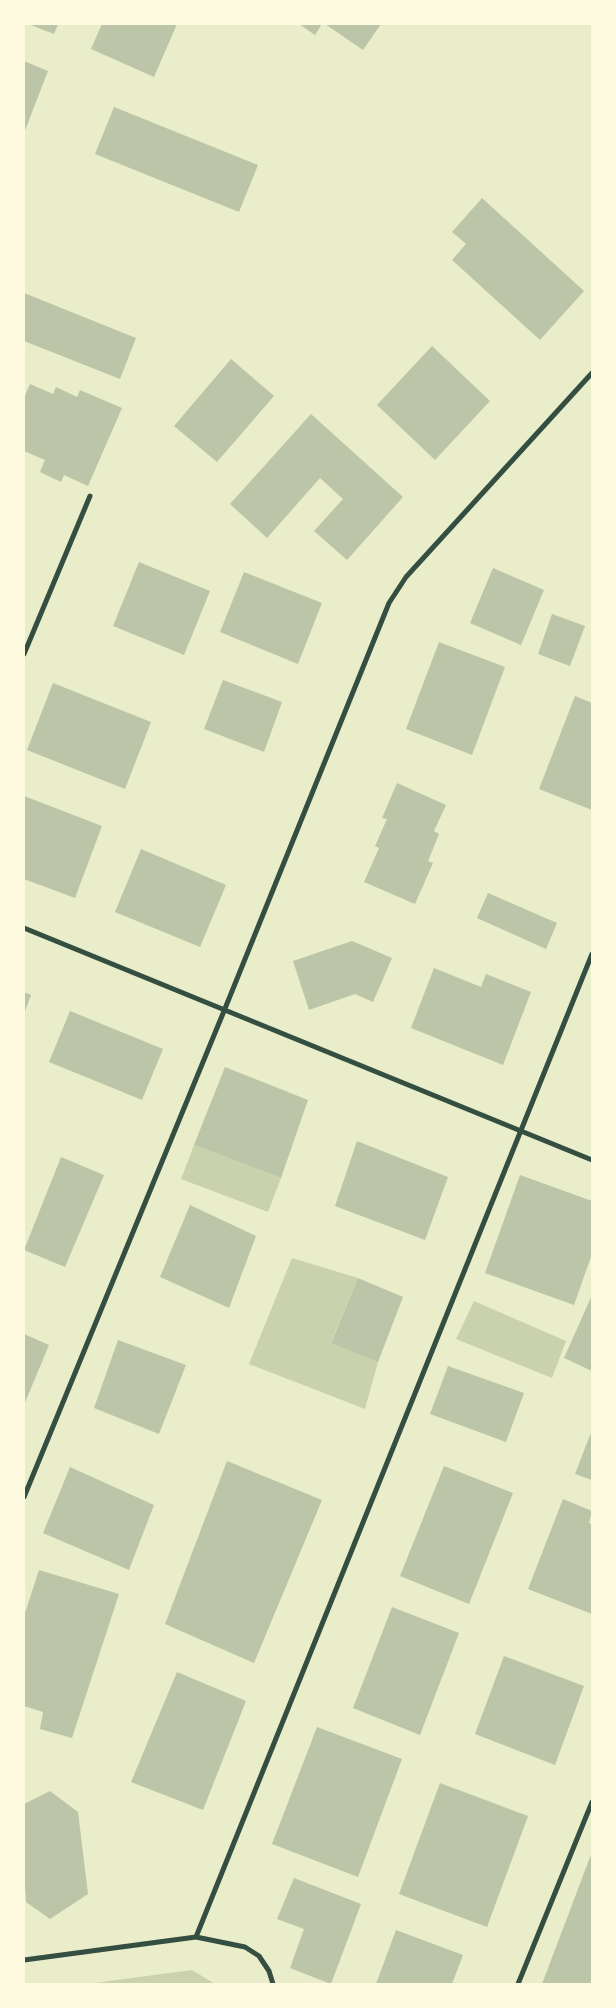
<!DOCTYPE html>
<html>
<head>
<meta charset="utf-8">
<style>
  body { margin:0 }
  #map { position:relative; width:616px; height:2008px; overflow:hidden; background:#e9edc9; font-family:"Fira Sans",sans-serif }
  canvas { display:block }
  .frame { position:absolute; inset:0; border:25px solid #fefae0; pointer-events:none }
</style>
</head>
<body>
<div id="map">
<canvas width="616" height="2008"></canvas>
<div class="frame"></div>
</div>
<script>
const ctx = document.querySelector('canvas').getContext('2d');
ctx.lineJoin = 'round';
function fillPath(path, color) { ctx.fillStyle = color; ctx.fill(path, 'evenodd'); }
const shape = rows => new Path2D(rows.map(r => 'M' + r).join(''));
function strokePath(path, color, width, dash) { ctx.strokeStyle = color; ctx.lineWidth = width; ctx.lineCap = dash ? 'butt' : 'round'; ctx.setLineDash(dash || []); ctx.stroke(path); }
const green = shape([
  [194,1145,281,1178,268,1212,181,1179],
  [292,1258,358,1278,331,1342,378,1362,365,1409,249,1364],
  [474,1301,566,1341,552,1378,456,1339],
  [192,1970,215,1984,87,1984]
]);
const building = shape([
  [28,24,58,24,54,34],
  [102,24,177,24,154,77,91,49],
  [299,24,322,24,315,35],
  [325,24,381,24,363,50],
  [24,61,48,71,24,133],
  [114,107,258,165,239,212,95,154],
  [482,198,584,291,540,340,452,260,466,244,452,232],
  [24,293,136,338,120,379,24,341],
  [432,346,490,401,435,460,377,405],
  [231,359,274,396,217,462,174,426],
  [30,384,53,394,56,387,77,397,80,390,122,408,88,486,64,475,61,482,40,472,45,460,24,451,24,398],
  [311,414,403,497,347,560,314,531,343,499,320,478,267,538,230,504],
  [139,562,210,591,184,655,113,626],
  [493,568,544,590,521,645,470,623],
  [244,572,322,603,298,664,220,632],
  [552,614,585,626,570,666,538,654],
  [439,642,505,667,472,755,406,729],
  [223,680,282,702,264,752,204,729],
  [53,683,151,722,125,789,27,750],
  [575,696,592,703,592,810,539,789],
  [397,783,446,805,434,831,439,834,428,861,433,863,415,904,364,882,379,848,375,846,387,819,382,818],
  [24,796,102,826,75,898,24,879],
  [141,849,226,885,200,947,115,912],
  [488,893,557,923,546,949,477,918],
  [352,941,392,958,373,1002,355,994,309,1010,293,961],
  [434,968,481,987,486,974,531,992,503,1065,411,1028],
  [24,992,31,995,24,1014],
  [70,1011,163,1049,142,1100,49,1062],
  [225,1067,308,1100,281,1178,194,1145],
  [357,1141,448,1177,425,1240,335,1206],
  [61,1157,104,1175,65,1267,24,1250],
  [520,1175,592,1201,592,1254,574,1305,485,1273],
  [190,1205,256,1236,229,1308,160,1277],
  [358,1278,403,1297,378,1362,331,1343],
  [592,1295,592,1371,564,1358],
  [24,1334,49,1345,24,1405],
  [118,1340,186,1365,159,1434,94,1408],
  [448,1366,524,1393,506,1442,430,1414],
  [592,1430,592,1480,575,1474],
  [227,1461,322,1500,254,1663,165,1624],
  [444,1466,513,1493,469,1604,400,1576],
  [70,1467,154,1505,129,1570,43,1533],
  [563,1499,592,1511,589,1523,592,1524,592,1614,528,1589],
  [39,1570,119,1594,72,1738,40,1729,43,1712,24,1706,24,1616],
  [392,1607,459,1633,420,1735,353,1708],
  [504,1656,584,1686,555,1765,475,1734],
  [177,1672,246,1701,203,1810,131,1782],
  [317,1727,402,1759,358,1877,272,1844],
  [440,1783,528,1816,487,1927,399,1894],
  [50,1791,78,1812,88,1894,50,1919,26,1902,24,1869,24,1804],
  [592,1852,592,1984,542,1984],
  [294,1878,361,1904,331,1984,290,1968,304,1929,277,1919],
  [396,1930,463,1955,452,1984,376,1984]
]);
const minor = shape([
  [24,654,90,496],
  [24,928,592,1160],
  [24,1497,224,1011,389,603,406,577,592,373],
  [196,1937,592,954],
  [24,1960,196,1937,245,1947,259,1956,269,1971,273,1984],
  [518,1984,592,1802]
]);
fillPath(green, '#cad2ad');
fillPath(building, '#bcc5a7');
strokePath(minor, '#344e41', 5);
</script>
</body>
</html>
